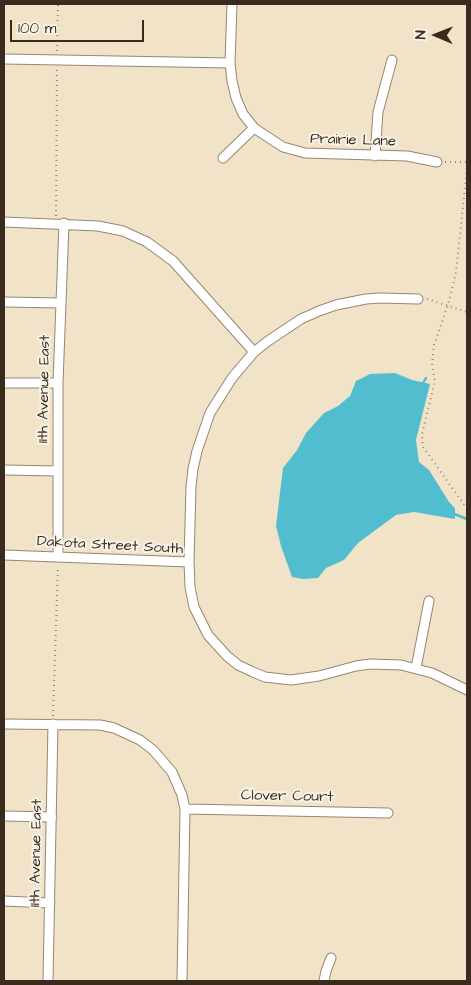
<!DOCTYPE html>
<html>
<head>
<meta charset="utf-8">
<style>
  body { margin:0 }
  #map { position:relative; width:471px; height:985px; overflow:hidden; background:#f0e3c7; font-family:"Architects Daughter",sans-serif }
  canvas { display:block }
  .frame { position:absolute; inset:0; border:5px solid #3b2a1e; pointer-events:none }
  .north { position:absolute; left:411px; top:10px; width:50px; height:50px; -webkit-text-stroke:4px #f7f3e8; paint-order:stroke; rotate:271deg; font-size:14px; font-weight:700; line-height:20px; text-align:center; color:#3b2a1e }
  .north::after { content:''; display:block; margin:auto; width:18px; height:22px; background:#3b2a1e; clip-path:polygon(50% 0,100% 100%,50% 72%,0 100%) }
  .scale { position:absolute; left:10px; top:20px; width:134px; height:22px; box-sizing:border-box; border:2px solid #3b2a1e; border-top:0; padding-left:6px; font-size:15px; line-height:18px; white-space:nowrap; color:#3b2a1e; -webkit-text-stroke:4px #f7f3e8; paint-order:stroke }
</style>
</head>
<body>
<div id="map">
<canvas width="471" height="985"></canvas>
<div class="frame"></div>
<div class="north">N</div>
<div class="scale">100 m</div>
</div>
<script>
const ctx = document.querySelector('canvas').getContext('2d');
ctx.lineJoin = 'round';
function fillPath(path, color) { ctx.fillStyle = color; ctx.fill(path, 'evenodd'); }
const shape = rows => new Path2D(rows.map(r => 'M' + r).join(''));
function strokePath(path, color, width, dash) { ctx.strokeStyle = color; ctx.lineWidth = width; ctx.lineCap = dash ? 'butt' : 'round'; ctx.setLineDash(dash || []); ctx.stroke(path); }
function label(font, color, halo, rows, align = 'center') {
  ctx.font = font + ' "Architects Daughter",sans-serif'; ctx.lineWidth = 4; ctx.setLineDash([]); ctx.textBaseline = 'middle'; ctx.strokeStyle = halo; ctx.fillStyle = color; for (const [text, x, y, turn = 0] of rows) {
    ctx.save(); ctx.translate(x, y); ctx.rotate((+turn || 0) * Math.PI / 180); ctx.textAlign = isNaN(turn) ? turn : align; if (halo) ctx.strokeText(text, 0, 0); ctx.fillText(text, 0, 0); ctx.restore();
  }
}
const water = shape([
  [395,373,412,380,430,384,416,440,419,462,429,470,449,502,455,508,455,519,414,512,396,515,358,543,344,560,326,568,318,578,303,579,292,577,281,546,276,526,283,468,297,450,306,433,324,413,338,406,350,396,356,381,370,374]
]);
const stream = shape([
  [422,385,426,378],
  [452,513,467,519]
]);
const path = shape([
  [57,51,58,4],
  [445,162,467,162],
  [467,168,456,272,448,305,434,345,432,365,435,381,422,434,423,447,465,506,467,507],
  [56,216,57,68],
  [427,299,467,312],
  [53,716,58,566]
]);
const minor = shape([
  [232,4,230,63,232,81,236,98,243,114,254,128,283,147,305,153,407,156,437,162],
  [4,59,230,63],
  [375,156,378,112,392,60],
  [223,158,254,128],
  [4,222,98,226,123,231,147,242,173,261,254,352],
  [418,299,380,298,366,299,336,305,319,311,301,319,268,341,254,352,232,378,210,413,197,451,193,469,191,487,189,562,190,587,194,607,208,635,227,656,238,665,253,672,265,677,291,680,319,676,356,666,370,664,401,665,432,673,467,690],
  [4,302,61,303],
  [4,383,58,383],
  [4,470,58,471],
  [4,555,189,562],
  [58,556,58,383,64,223],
  [416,668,429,601],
  [4,724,100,725,114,728,140,740,153,750,172,772,182,795,185,809,182,981],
  [185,809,388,813],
  [4,816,52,817],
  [4,901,50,903],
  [48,981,53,724],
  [324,981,326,971,331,958]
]);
const streetNames = [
  ["Prairie Lane",353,141,2],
  ["11th Avenue East",45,389,-89],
  ["Dakota Street South",110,546,3],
  ["Clover Court",287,797,1],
  ["11th Avenue East",37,853,-89]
];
fillPath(water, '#53bdd0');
strokePath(stream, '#53bdd0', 2.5);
strokePath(minor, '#968672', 11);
strokePath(path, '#968672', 2, [1, 4]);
strokePath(minor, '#fff', 9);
label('15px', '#3b2a1e', '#f7f3e8', streetNames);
</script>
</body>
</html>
